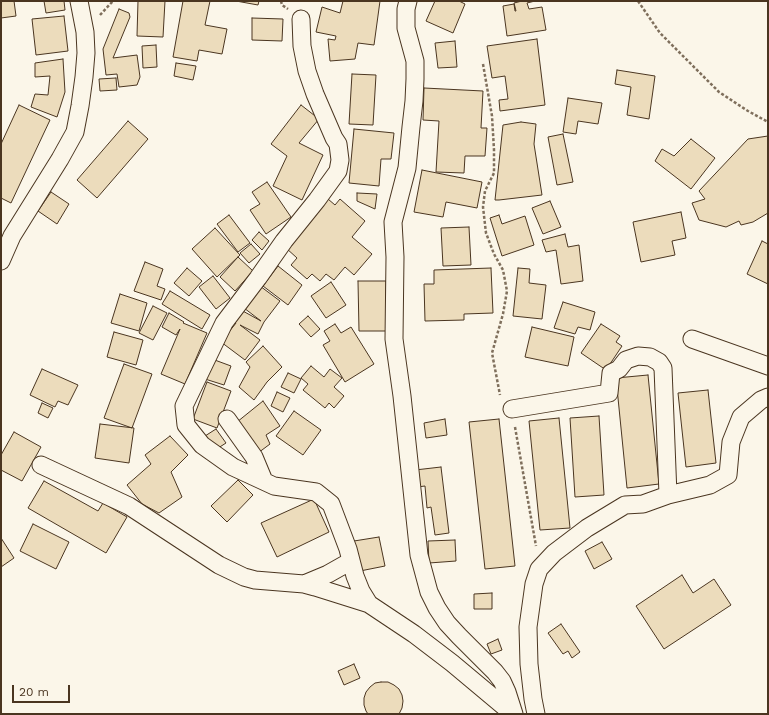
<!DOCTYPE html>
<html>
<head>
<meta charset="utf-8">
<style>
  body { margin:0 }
  #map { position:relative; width:769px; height:715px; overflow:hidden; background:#fbf6e9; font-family:"Work Sans",sans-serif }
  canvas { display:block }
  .frame { position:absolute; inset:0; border:2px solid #4a3520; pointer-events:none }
  .scale { position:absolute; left:12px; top:685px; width:58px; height:18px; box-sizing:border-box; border:2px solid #4a3520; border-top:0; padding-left:5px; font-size:12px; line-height:14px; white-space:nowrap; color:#4a3520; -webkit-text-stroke:3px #fbf6e9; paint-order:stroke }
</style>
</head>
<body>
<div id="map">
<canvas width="769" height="715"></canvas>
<div class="frame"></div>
<div class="scale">20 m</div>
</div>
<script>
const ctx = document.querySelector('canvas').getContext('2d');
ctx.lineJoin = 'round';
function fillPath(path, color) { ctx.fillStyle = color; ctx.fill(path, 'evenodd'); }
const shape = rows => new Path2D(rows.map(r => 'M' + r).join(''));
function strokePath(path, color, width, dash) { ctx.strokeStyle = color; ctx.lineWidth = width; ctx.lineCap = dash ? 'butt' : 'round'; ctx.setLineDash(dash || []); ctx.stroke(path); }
const building = shape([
  [1,1,14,1,16,16,1,18,1,1],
  [44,1,64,1,65,10,46,13,44,1],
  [138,1,165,1,163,37,137,36,138,1],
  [183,1,210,1,205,25,227,29,222,54,199,50,197,61,173,57,183,1],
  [236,1,259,1,258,5,236,1],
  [343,1,380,1,374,45,358,43,355,59,330,61,328,39,335,40,336,36,316,32,322,7,340,13,343,1],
  [435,1,459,1,465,4,453,33,426,21,435,1],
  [522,1,535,1,527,3,529,9,542,7,546,30,507,36,503,6,514,4,515,11,516,11,514,3,522,1],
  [119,9,129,13,130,17,113,58,137,55,140,77,137,85,119,87,117,74,106,75,103,49,119,9],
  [64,16,68,51,36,55,32,19,64,16],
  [252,18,283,19,282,41,252,40,252,18],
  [537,39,545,105,500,111,499,100,508,99,505,76,492,78,487,46,537,39],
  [455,41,457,67,438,68,435,43,455,41],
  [156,45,157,67,143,68,142,46,156,45],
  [63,59,65,92,57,117,31,107,35,94,48,95,50,76,35,77,35,63,63,59],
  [176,63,196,66,193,80,174,76,176,63],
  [617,70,655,76,649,119,627,115,631,87,615,84,617,70],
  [352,74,376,75,373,125,349,124,352,74],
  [116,78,117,90,100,91,99,79,116,78],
  [424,88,483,91,481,128,487,128,485,156,465,156,464,173,436,172,439,121,423,120,424,88],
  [568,98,602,103,598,124,578,121,576,134,563,132,568,98],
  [19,105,50,120,11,203,1,198,1,144,19,105],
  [301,105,319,119,299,143,323,155,302,200,273,186,287,156,271,144,301,105],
  [128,121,148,139,97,198,77,180,128,121],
  [521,122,536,124,534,144,542,195,499,200,495,200,503,125,521,122],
  [354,129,394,133,391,159,381,159,379,186,349,183,354,129],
  [563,134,573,182,557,185,548,137,563,134],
  [768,136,768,213,753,222,741,225,739,221,726,227,699,220,692,203,705,199,699,191,748,139,768,136],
  [691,139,715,158,691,189,655,161,662,149,674,156,691,139],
  [422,170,482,182,477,208,446,202,443,217,414,212,422,170],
  [267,182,291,217,266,234,250,210,260,204,252,192,267,182],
  [51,192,69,204,57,224,38,211,51,192],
  [357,193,377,194,375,209,357,201,357,193],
  [328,199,335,205,340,199,365,221,352,237,372,254,354,275,345,267,334,280,326,274,320,281,312,274,307,279,291,265,297,258,286,248,328,199],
  [550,201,561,227,543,234,532,208,550,201],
  [681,212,686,238,672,241,675,255,641,262,633,222,681,212],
  [229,215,250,243,238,252,217,224,229,215],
  [499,215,502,224,525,216,534,245,502,256,490,218,499,215],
  [469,227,471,265,443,266,441,228,469,227],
  [215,228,240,255,217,277,192,249,215,228],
  [259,232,269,241,262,250,252,240,259,232],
  [565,234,568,247,579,245,583,281,561,284,556,250,546,252,542,240,565,234],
  [762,241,768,244,768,284,747,274,762,241],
  [251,244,260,254,249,263,240,253,251,244],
  [238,257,253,271,235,291,220,277,238,257],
  [145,262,163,269,157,286,165,289,161,300,134,291,145,262],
  [278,266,302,285,288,305,263,286,278,266],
  [187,268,202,281,189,296,174,283,187,268],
  [491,268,493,313,464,314,464,320,425,321,424,284,434,284,434,270,491,268],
  [518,268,530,269,529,283,546,285,542,319,513,316,518,268],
  [213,276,230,298,216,309,199,287,213,276],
  [358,281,386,281,386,331,359,331,358,281],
  [331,282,346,305,326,318,311,296,331,282],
  [260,286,280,301,264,322,258,334,240,325,260,340,245,360,221,342,236,323,235,322,241,310,261,321,244,308,260,286],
  [170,291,210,315,202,329,162,304,170,291],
  [120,294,147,303,139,331,111,323,120,294],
  [563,302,595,312,590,330,578,327,575,334,554,328,563,302],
  [153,306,167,313,153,340,139,333,153,306],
  [169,313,184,322,183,323,207,333,185,384,161,374,180,329,176,335,162,327,169,313],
  [308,316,320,329,311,337,299,324,308,316],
  [335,324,341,333,351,327,374,364,345,382,323,345,330,341,324,331,335,324],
  [601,324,620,336,616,342,622,346,606,370,581,353,601,324],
  [532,327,574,337,568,366,525,357,532,327],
  [114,332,143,340,136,365,107,357,114,332],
  [263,346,282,367,267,382,254,400,239,387,250,367,246,362,263,346],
  [212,359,231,366,224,385,205,379,212,359],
  [124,364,152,374,132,428,104,418,124,364],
  [311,366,324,377,330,369,342,378,334,387,344,396,334,408,329,403,325,408,303,390,308,384,301,378,311,366],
  [42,369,78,385,68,405,58,401,55,407,30,395,42,369],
  [288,373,301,379,294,393,281,387,288,373],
  [648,375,659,484,627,488,616,378,648,375],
  [207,382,231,391,217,428,193,419,207,382],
  [708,390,716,463,686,467,678,393,708,390],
  [277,392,290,398,283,412,271,406,277,392],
  [263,401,280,426,266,435,270,444,258,453,237,422,263,401],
  [42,403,53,408,48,418,38,413,42,403],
  [294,411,321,430,303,455,276,436,294,411],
  [599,416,604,495,575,497,570,418,599,416],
  [559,418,570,528,540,530,529,421,559,418],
  [445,419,447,435,426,438,424,423,445,419],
  [499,419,515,566,485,569,469,422,499,419],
  [100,424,134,428,129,463,95,458,100,424],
  [216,429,226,443,215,450,205,436,216,429],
  [14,432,41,447,22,481,1,470,1,455,14,432],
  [170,436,188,455,171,472,182,497,159,513,142,504,127,485,151,464,145,455,170,436],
  [441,467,449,533,435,535,431,507,427,508,425,486,417,487,415,470,441,467],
  [238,480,253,495,227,522,211,506,238,480],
  [44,481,98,511,103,503,127,517,106,553,28,508,44,481],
  [314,499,329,532,277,557,261,523,314,499],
  [33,524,69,542,56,569,20,551,33,524],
  [379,537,385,566,360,571,354,541,379,537],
  [1,538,14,558,1,567,1,538],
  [455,540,456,561,429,563,428,541,455,540],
  [602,542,612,559,594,569,585,551,602,542],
  [682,575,693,593,714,579,731,605,664,649,636,606,682,575],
  [492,593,492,609,474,609,474,594,492,593],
  [561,624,580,652,572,658,568,651,563,654,548,633,561,624],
  [498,639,502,650,491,654,487,644,498,639],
  [354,664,360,678,344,685,338,671,354,664],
  [381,682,388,682,394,685,399,689,402,695,403,701,402,708,399,714,368,714,366,711,364,705,364,698,366,692,370,687,375,683,381,682]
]);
const path = shape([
  [281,1,282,5,288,9],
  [638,1,660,33,719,92,748,111,768,122],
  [100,15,113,1],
  [483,64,492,116,494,150,494,173,485,191,483,207,486,233,494,254,503,270,507,291,503,314,492,353,500,395],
  [515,427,536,546]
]);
const minor = shape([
  [408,1,406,9,406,28,415,61,415,79,414,101,411,127,407,168,393,222,395,257,394,339,402,396,419,555,429,592,437,608,447,623,459,636,495,672,502,681,507,692,514,714],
  [301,19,302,46,307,71,315,94,334,138,338,144,340,160,338,171,317,200,284,241,258,278,224,323,184,406,186,425,202,445,233,467,274,486,316,492,331,504,348,549,355,576,361,591,369,604,414,634,452,663,513,714],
  [1,261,12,236,60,159,75,132,80,106,84,77,86,53,85,32,79,1],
  [692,339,768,366],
  [512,409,609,393,611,373,619,369,626,360,638,356,650,357,659,362,663,368,668,495],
  [227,419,254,457,264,481],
  [41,465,129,506,219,565,244,577,255,580,304,584,315,587,369,604],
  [304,584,328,574,351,561],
  [536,714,533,699,529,664,528,627,534,584,539,569,554,553,587,528,625,505,643,504,668,495,710,485,728,475,731,442,741,417,761,400,768,397]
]);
fillPath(building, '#ecdcbc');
strokePath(building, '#4a3520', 1);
strokePath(minor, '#4a3520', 19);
strokePath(path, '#7f6f5c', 2.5, [3, 2]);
strokePath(minor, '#fbf6e9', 17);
</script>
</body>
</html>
